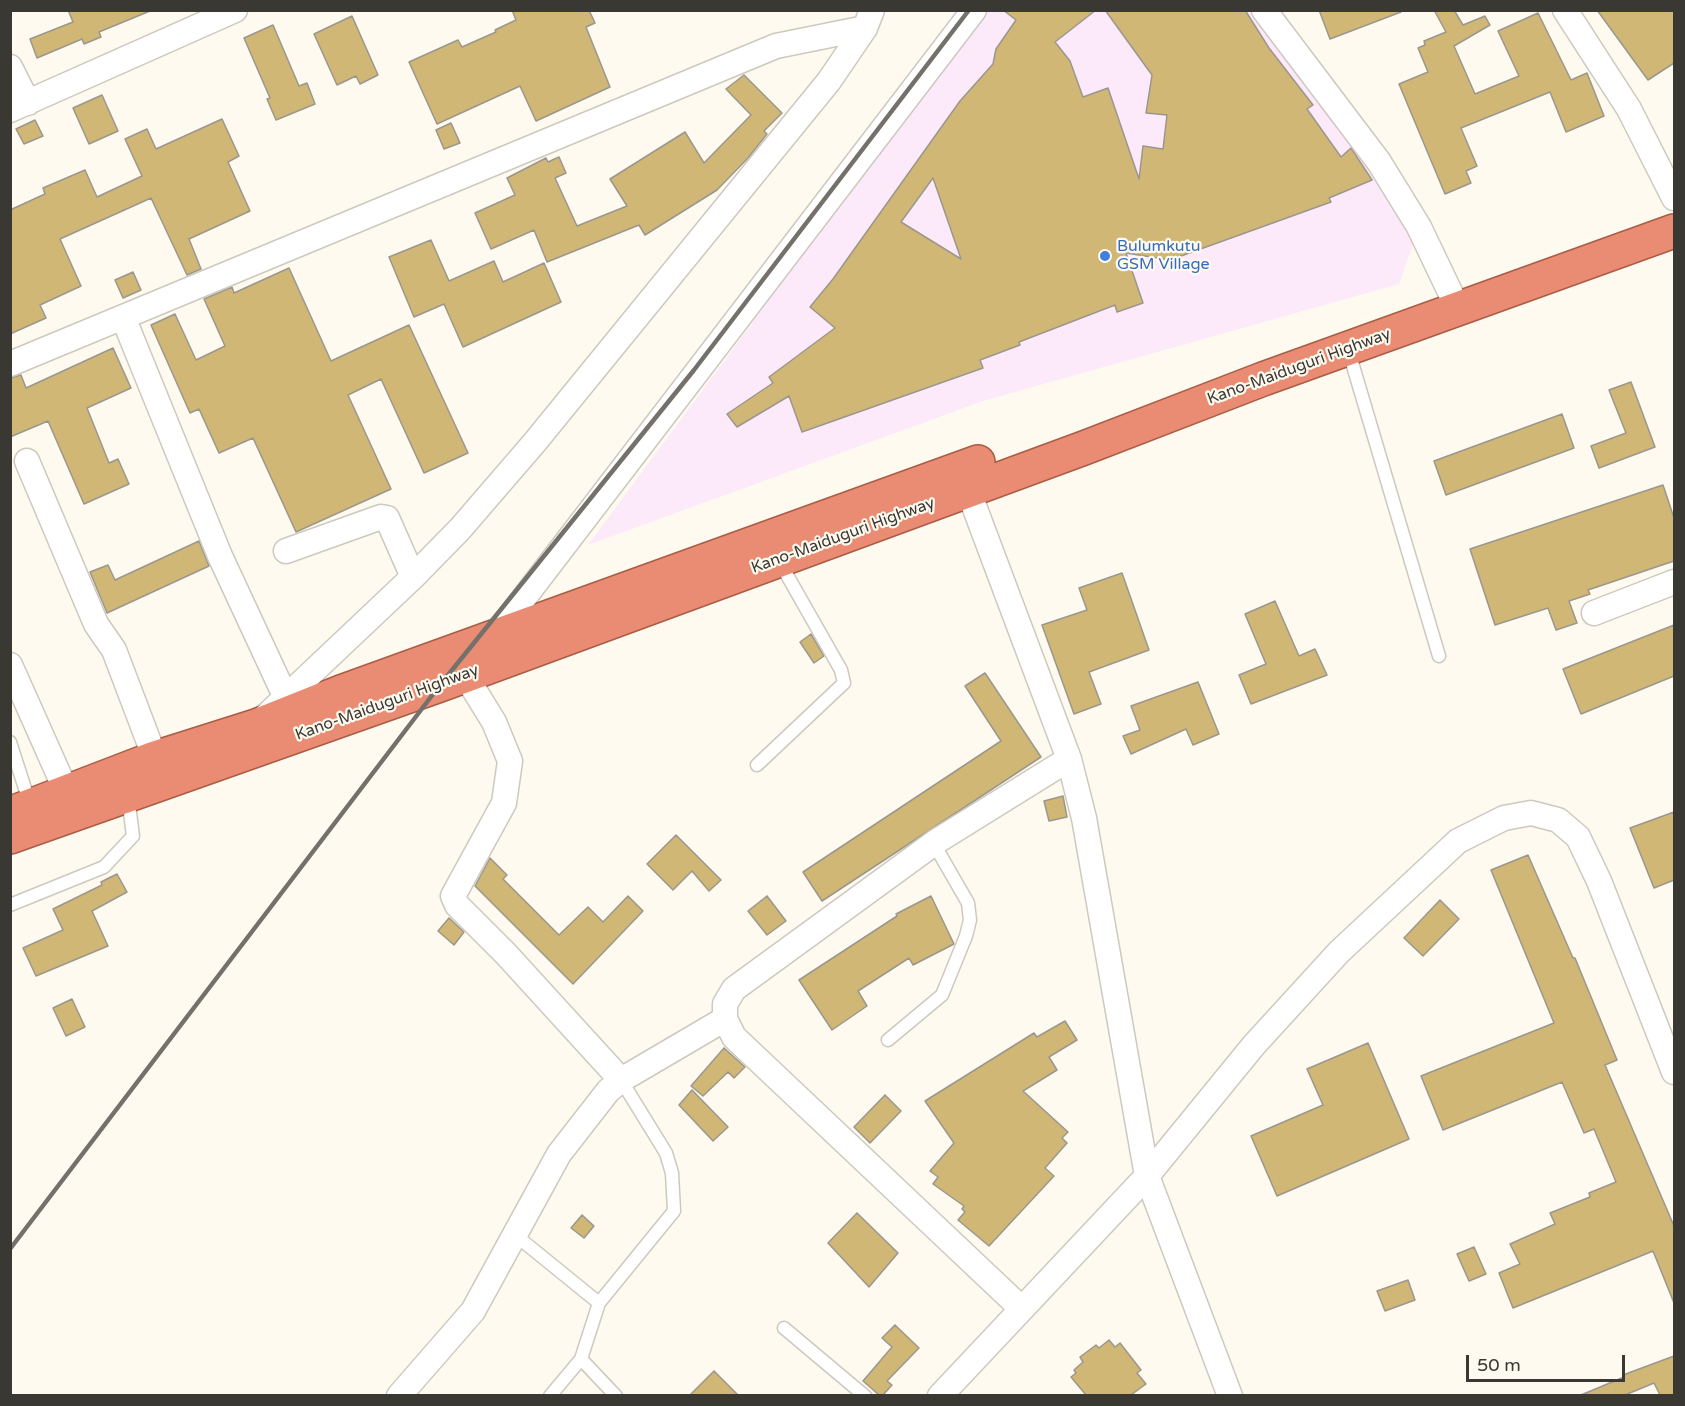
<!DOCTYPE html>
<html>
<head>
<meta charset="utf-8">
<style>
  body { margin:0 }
  #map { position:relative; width:1685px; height:1406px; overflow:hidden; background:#fefaef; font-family:"Varela Round",sans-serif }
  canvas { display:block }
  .frame { position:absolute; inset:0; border:12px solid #393833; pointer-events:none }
  .scale { position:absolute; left:1466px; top:1355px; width:159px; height:27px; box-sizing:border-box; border:3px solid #393833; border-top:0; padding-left:8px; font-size:18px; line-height:21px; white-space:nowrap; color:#393833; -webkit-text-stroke:4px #fefaef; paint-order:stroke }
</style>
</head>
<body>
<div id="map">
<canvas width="1685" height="1406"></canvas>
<div class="frame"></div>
<div class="scale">50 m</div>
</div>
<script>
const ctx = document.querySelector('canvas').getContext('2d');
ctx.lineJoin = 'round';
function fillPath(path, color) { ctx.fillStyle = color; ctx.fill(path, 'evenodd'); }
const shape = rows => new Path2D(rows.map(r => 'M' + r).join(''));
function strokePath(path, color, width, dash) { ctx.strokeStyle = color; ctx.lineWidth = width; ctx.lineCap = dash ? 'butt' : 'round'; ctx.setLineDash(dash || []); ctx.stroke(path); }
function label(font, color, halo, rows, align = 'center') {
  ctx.font = font + ' "Varela Round",sans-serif'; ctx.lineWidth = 4.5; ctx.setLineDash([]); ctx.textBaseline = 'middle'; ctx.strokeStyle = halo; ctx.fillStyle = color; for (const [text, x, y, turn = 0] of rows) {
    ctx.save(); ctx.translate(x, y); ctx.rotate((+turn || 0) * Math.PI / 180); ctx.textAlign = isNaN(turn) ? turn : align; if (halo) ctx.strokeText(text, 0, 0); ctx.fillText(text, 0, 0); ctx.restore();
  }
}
const commercial = shape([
  [983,11,1261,11,1419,227,1399,284,983,401,588,545]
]);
const building = shape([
  [68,10,150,10,150,11,99,32,101,37,84,44,82,39,37,58,30,39,73,22,68,10],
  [512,10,589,10,595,23,586,27,610,87,536,121,520,86,437,124,409,62,458,40,462,47,496,32,495,30,516,20,512,10],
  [1003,10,1096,10,1055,42,1070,61,1083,97,1108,88,1139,179,1143,146,1163,149,1167,115,1146,113,1152,75,1105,10,1245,10,1269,48,1313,105,1307,109,1341,157,1351,148,1372,180,1329,198,1331,202,1170,260,1126,253,1143,303,1117,312,1115,305,1019,342,1020,345,980,360,983,368,802,432,789,396,737,427,727,414,773,383,769,377,835,328,810,307,833,279,960,101,993,64,996,49,1016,20,1003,10],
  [933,178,961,259,901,222,933,178],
  [1319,10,1401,10,1401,12,1330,39,1319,10],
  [1434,10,1454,10,1463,25,1485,16,1490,25,1454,46,1475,94,1519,76,1498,31,1538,13,1571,80,1587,73,1604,116,1566,132,1550,92,1461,128,1477,166,1466,171,1471,183,1445,194,1399,84,1428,72,1418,48,1425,45,1424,41,1446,32,1434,10],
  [1597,10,1674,10,1674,63,1648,80,1597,10],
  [352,16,378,75,360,84,356,76,337,85,314,34,352,16],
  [273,25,299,86,307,83,315,104,276,120,267,99,270,98,244,38,273,25],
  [744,75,782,113,764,131,767,134,748,158,717,190,645,235,639,225,547,262,534,230,491,249,475,213,515,195,507,178,546,158,548,162,559,157,566,173,555,178,577,226,627,206,610,179,685,132,704,163,751,115,726,89,744,75],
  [102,95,118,131,89,144,73,108,102,95],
  [222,119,239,156,228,162,250,211,189,239,201,269,187,275,151,198,60,239,81,286,40,305,46,318,10,334,10,210,45,194,43,188,85,170,97,197,142,176,125,139,147,129,156,149,222,119],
  [35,120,43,136,24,144,16,129,35,120],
  [451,123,460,143,444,149,436,130,451,123],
  [431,240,449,281,494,261,503,282,544,263,561,302,463,347,444,304,414,317,389,257,431,240],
  [289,268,331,361,409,325,468,453,424,473,381,379,348,395,391,489,296,532,253,438,219,453,199,409,190,413,151,325,175,314,196,360,225,346,204,299,232,287,234,293,289,268],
  [133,272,141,290,123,298,115,280,133,272],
  [113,348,131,388,87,408,109,463,118,459,129,484,84,504,48,421,10,437,10,378,21,375,26,388,113,348],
  [1631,382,1655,447,1599,468,1591,446,1626,433,1609,390,1631,382],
  [1562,414,1574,448,1446,495,1434,461,1562,414],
  [1663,485,1674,518,1674,561,1588,590,1590,594,1569,601,1577,623,1556,630,1548,608,1495,625,1470,549,1663,485],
  [199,541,209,566,107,613,90,572,108,565,115,580,199,541],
  [1122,573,1149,650,1089,672,1101,704,1074,714,1042,625,1087,610,1079,588,1122,573],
  [1275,601,1299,656,1315,649,1327,675,1251,704,1239,675,1266,664,1245,614,1275,601],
  [1674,625,1674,676,1581,714,1563,669,1674,625],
  [811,634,824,656,814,663,800,642,811,634],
  [985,673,1041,757,822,901,803,872,1001,741,965,686,985,673],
  [1198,682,1219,734,1193,745,1186,729,1131,754,1123,736,1140,730,1131,706,1198,682],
  [1063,796,1067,817,1049,821,1044,801,1063,796],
  [1674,812,1674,880,1654,888,1630,828,1674,812],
  [676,835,721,880,709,891,692,871,673,890,647,864,676,835],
  [1528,855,1573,958,1575,958,1617,1060,1605,1065,1674,1226,1674,1303,1653,1251,1513,1308,1499,1273,1520,1264,1510,1244,1555,1224,1550,1213,1590,1197,1589,1193,1616,1182,1594,1129,1584,1133,1562,1082,1443,1130,1421,1076,1554,1023,1491,870,1528,855],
  [490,858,507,875,503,879,559,935,588,907,603,922,628,896,643,911,573,984,475,886,490,858],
  [117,874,127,892,92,911,108,946,36,976,23,948,63,930,53,909,102,885,101,882,117,874],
  [767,896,786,921,767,935,748,911,767,896],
  [931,896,954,944,913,965,909,958,858,991,867,1006,832,1030,799,980,897,916,896,914,931,896],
  [1440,900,1459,919,1423,956,1404,938,1440,900],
  [449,918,464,932,454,945,438,931,449,918],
  [72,999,85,1027,66,1036,53,1008,72,999],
  [1065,1021,1077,1040,1049,1057,1057,1070,1023,1091,1068,1132,1062,1138,1067,1143,1045,1168,1054,1176,989,1246,958,1220,965,1212,962,1209,964,1206,933,1184,938,1177,930,1171,954,1143,925,1101,1034,1033,1037,1037,1065,1021],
  [1368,1043,1409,1139,1277,1196,1251,1136,1323,1105,1307,1069,1368,1043],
  [724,1048,745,1067,734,1078,728,1072,703,1096,691,1086,724,1048],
  [692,1090,728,1127,713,1141,679,1105,692,1090],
  [885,1095,901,1111,870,1143,854,1127,885,1095],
  [857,1213,898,1253,869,1287,828,1243,857,1213],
  [582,1215,594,1226,584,1238,571,1228,582,1215],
  [1474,1247,1486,1274,1469,1281,1457,1254,1474,1247],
  [1408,1280,1415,1300,1385,1311,1377,1291,1408,1280],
  [895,1325,919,1348,887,1381,892,1385,883,1395,879,1395,863,1381,892,1347,882,1338,895,1325],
  [1109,1340,1115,1347,1120,1343,1141,1370,1137,1373,1146,1384,1131,1395,1086,1395,1071,1377,1076,1373,1074,1370,1083,1362,1080,1357,1096,1345,1099,1348,1109,1340],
  [1674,1356,1674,1395,1660,1395,1654,1383,1625,1395,1581,1395,1624,1377,1623,1375,1674,1356],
  [714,1371,738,1395,690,1395,714,1371]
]);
const service = shape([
  [1348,349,1439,656],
  [10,742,30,804],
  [757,765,844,683,841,670,779,561],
  [10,905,104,867,133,836,128,797],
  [888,1040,942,995,966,936,970,920,968,903,938,851,937,841],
  [514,1234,599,1303],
  [784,1328,865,1396],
  [581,1359,616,1396],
  [550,1396,581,1359,599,1303,674,1211,672,1173,666,1153,621,1080]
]);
const minor = shape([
  [1264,10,1379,162,1419,227,1451,294],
  [1565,10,1629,109,1674,198],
  [10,67,28,103],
  [10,110,235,10],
  [123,317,220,556,286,698],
  [10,364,776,46,865,28],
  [27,461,96,624,114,650,155,758],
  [968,490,1069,759,1084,818,1147,1176,1230,1396],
  [286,551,381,517,387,518,413,577],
  [1594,613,1674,582],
  [10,665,67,793],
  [266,716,413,577,460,529,535,442,829,81,865,28,872,10],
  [621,1080,506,954,457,905,453,896,504,803,510,761,494,722,465,675,974,10],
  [1022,1309,734,1037,725,1019,725,1004,734,989,937,841,1069,759],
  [399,1396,473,1311,559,1154,608,1091,621,1080,725,1019],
  [940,1396,1147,1176,1254,1045,1339,952,1458,841,1504,818,1531,813,1558,820,1578,837,1599,881,1674,1072]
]);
const trunk = shape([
  [17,811,155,758,256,726,341,692,978,462],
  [10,837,440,685,1084,448,1263,379,1674,231]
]);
const rail = shape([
  [10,1249,440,685,694,370,969,10]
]);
const markers = [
  [1105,256,6,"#3f7fe0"]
];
const shopNames = [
  ["Bulumkutu",1117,247],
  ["GSM Village",1117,265]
];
const streetNames = [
  ["Kano-Maiduguri Highway",1299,367,-20],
  ["Kano-Maiduguri Highway",843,536,-20],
  ["Kano-Maiduguri Highway",387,703,-20]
];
fillPath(commercial, '#fceafb');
fillPath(building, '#d1b775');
strokePath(building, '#9b978d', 1.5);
strokePath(service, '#cec9bf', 15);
strokePath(minor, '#cec9bf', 27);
strokePath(trunk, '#a95c46', 36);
strokePath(service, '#fff', 12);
strokePath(minor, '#fff', 24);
strokePath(trunk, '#ea8c73', 33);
strokePath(rail, '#73716a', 4.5);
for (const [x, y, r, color] of markers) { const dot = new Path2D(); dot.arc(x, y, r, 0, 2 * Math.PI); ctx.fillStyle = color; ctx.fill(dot); strokePath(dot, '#fefaef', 2); }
label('16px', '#366cbe', '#fefaef', shopNames, 'left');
label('16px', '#393833', '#fefaef', streetNames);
</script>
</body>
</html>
